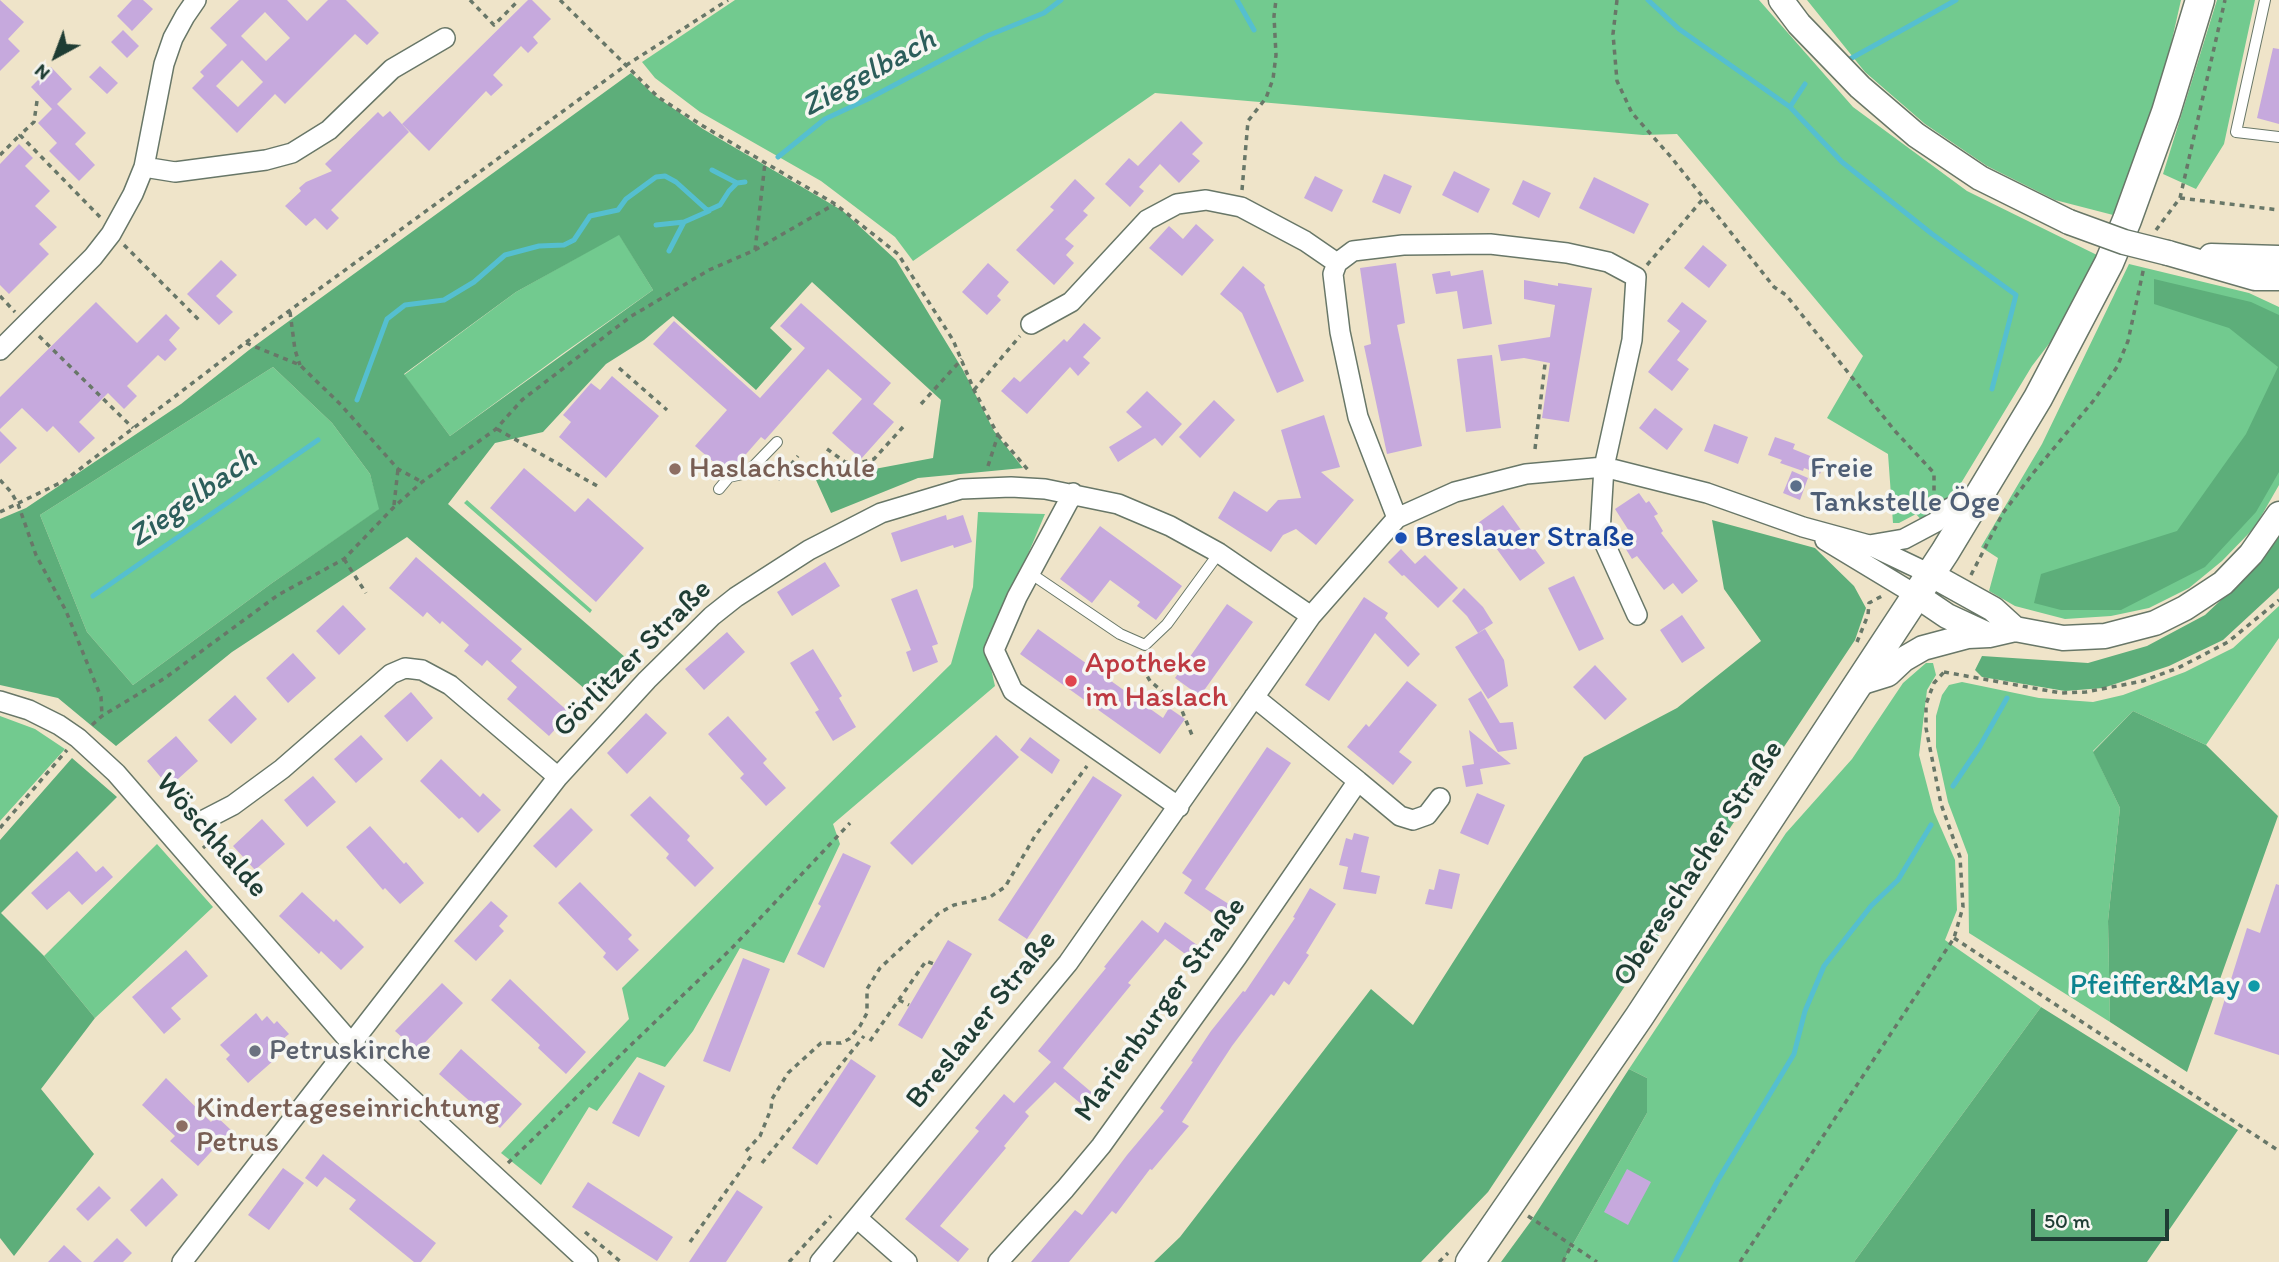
<!DOCTYPE html>
<html>
<head>
<meta charset="utf-8">
<style>
  body { margin:0 }
  #map { position:relative; width:2279px; height:1262px; overflow:hidden; background:#efe4c9; font-family:Itim,sans-serif }
  canvas { display:block }
  .north { position:absolute; left:21px; top:21px; width:70px; height:70px; -webkit-text-stroke:5px #f6f6f2; paint-order:stroke; rotate:221deg; font-size:19px; font-weight:700; line-height:28px; text-align:center; color:#1f3d34 }
  .north::after { content:''; display:block; margin:auto; width:24px; height:32px; background:#1f3d34; clip-path:polygon(50% 0,100% 100%,50% 72%,0 100%) }
  .scale { position:absolute; left:2031px; top:1209px; width:138px; height:32px; box-sizing:border-box; border:4px solid #1f3d34; border-top:0; padding-left:9px; font-size:21px; line-height:24px; white-space:nowrap; color:#1f3d34; -webkit-text-stroke:5px #f6f6f2; paint-order:stroke }
</style>
</head>
<body>
<div id="map">
<canvas width="2279" height="1262"></canvas>
<div class="north">N</div>
<div class="scale">50 m</div>
</div>
<script>
const ctx = document.querySelector('canvas').getContext('2d');
ctx.lineJoin = 'round';
function fillPath(path, color) { ctx.fillStyle = color; ctx.fill(path, 'evenodd'); }
const shape = rows => new Path2D(rows.map(r => 'M' + r).join(''));
function strokePath(path, color, width, dash) { ctx.strokeStyle = color; ctx.lineWidth = width; ctx.lineCap = dash ? 'butt' : 'round'; ctx.setLineDash(dash || []); ctx.stroke(path); }
function label(font, color, halo, rows, align = 'center') {
  ctx.font = font + ' Itim,sans-serif'; ctx.lineWidth = 7; ctx.setLineDash([]); ctx.textBaseline = 'middle'; ctx.strokeStyle = halo; ctx.fillStyle = color; for (const [text, x, y, turn = 0] of rows) {
    ctx.save(); ctx.translate(x, y); ctx.rotate((+turn || 0) * Math.PI / 180); ctx.textAlign = isNaN(turn) ? turn : align; if (halo) ctx.strokeText(text, 0, 0); ctx.fillText(text, 0, 0); ctx.restore();
  }
}
const green = shape([
  [735,0,1759,0,1853,107,1967,191,2097,255,2068,319,2032,366,1952,498,1923,522,1916,514,1899,523,1893,523,1888,454,1827,418,1863,356,1677,134,1643,135,1155,93,913,261,895,237,821,181,700,112,655,78,642,62],
  [1807,0,2181,0,2160,93,2117,216,2055,200,1987,166,1925,124,1865,72],
  [2217,0,2255,0,2224,144,2196,189,2163,174],
  [619,234,653,290,562,354,450,436,404,375,516,292],
  [2129,264,2249,293,2279,307,2279,485,2255,527,2222,561,2189,588,2149,608,2111,616,2065,619,2015,606,1989,591,1998,558,1981,547,2042,444],
  [273,367,332,423,370,474,380,509,272,583,133,685,87,632,40,515],
  [467,500,592,610,590,613,464,503],
  [978,512,1045,514,987,651,995,686,833,824,840,844,784,963,740,948,693,1031,665,1067,637,1057,597,1111,589,1107,541,1185,501,1153,629,1019,622,988,951,664,973,587],
  [2279,606,2279,638,2206,745,2133,711,2093,751,2120,808,2108,921,2110,1022,1969,933,1968,855,1948,802,1936,747,1936,716,1942,695,1949,685,1962,682,2039,698,2093,702,2123,695,2185,672,2233,648],
  [1926,663,1933,663,1936,675,1927,690,1919,755,1934,812,1955,860,1957,910,1945,940,2041,1007,1854,1262,1563,1262,1647,1113,1647,1078,1629,1069,1786,833,1852,759,1903,683],
  [0,716,35,729,65,749,0,821],
  [157,844,213,907,95,1018,44,956]
]);
const forest = shape([
  [631,73,654,95,703,129,843,211,896,260,963,370,994,431,1023,468,918,478,831,513,816,480,933,458,941,400,812,282,770,328,792,349,756,390,673,316,644,340,606,364,543,432,495,443,448,504,633,664,599,701,407,537,232,652,116,746,58,698,0,685,0,519,26,508,181,404,249,350],
  [619,235,653,290,450,436,404,374,516,292],
  [273,367,332,423,370,474,379,509,272,583,133,685,87,632,40,515],
  [2154,279,2251,302,2279,315,2279,472,2256,512,2205,567,2121,610,2061,610,2034,603,2041,574,2177,531,2246,434,2278,367,2229,328,2154,304],
  [1712,520,1815,548,1854,586,1866,608,1855,640,1488,1192,1421,1262,1154,1262,1180,1237,1371,989,1413,1025,1584,757,1677,708,1761,641,1724,589],
  [2279,536,2279,588,2276,591,2223,640,2169,666,2103,688,2065,691,1982,677,1975,670,1982,656,2088,663,2147,646,2205,615,2255,568],
  [2133,711,2206,745,2278,816,2187,1072,2110,1022,2108,921,2120,808,2093,752],
  [72,758,117,797,1,913,44,956,95,1018,41,1089,94,1154,14,1256,0,1238,0,840],
  [2041,1007,2238,1130,2147,1262,1854,1262],
  [1629,1069,1647,1078,1647,1113,1563,1262,1501,1262,1531,1221]
]);
const stream = shape([
  [1237,0,1254,30],
  [1648,0,1679,29,1790,107,1842,162,1932,234,2016,295,1992,389],
  [1850,59,1956,0],
  [1790,107,1805,84],
  [778,157,825,119,868,99,987,36,1044,13,1061,0],
  [712,170,737,183],
  [656,225,684,222],
  [669,251,684,222,709,211],
  [357,400,387,319,405,305,444,300,474,282,505,255,539,246,564,245,574,240,590,216,618,210,626,199,656,177,665,176,676,182,706,209,709,210,720,205,729,191,737,183,745,182],
  [93,596,318,440],
  [1953,786,1980,746,2007,698],
  [1675,1262,1718,1180,1794,1054,1805,1011,1824,966,1871,906,1898,880,1931,825]
]);
const building = shape([
  [0,0,24,22,8,39,20,51,0,71],
  [132,0,143,0,153,9,132,31,117,16],
  [239,0,287,0,307,21,328,0,346,0,379,33,367,45,355,34,285,104,275,94,237,133,192,88,204,76,200,72,227,45,210,28],
  [265,12,290,38,266,61,241,36],
  [242,60,263,82,238,107,216,86],
  [528,0,532,0,551,19,533,37,538,43,528,53,521,46,493,75,503,85,491,96,486,91,429,151,402,124],
  [123,30,139,46,127,58,111,42],
  [2273,48,2279,49,2279,124,2257,118],
  [100,66,118,83,107,94,89,77],
  [51,67,72,89,52,109,31,87],
  [57,104,86,133,75,144,95,165,79,181,49,151,57,143,38,123],
  [390,111,409,132,331,210,339,218,327,230,315,218,306,226,285,206,301,191,299,188,306,182,332,171,325,164,378,112,383,117],
  [1181,121,1203,143,1192,154,1200,161,1179,183,1160,164,1139,187,1144,191,1130,207,1105,184,1129,158,1138,166],
  [19,144,33,158,25,166,50,191,35,206,57,227,39,244,49,254,9,294,0,285,0,164],
  [1454,171,1490,189,1478,213,1442,195],
  [1384,174,1412,186,1400,214,1372,202],
  [1315,176,1343,190,1332,212,1304,198],
  [1594,177,1649,204,1634,234,1579,208],
  [1075,179,1095,198,1083,211,1088,215,1065,239,1074,246,1066,255,1074,263,1054,285,1016,250,1054,210,1050,207],
  [1523,180,1551,193,1539,218,1512,204],
  [1196,224,1214,240,1182,276,1149,248,1169,226,1183,239],
  [1703,245,1727,265,1709,288,1684,268],
  [221,260,237,275,216,296,233,312,219,325,187,294],
  [988,263,1009,282,997,296,1001,300,987,315,962,292],
  [1396,263,1405,323,1397,325,1422,446,1387,454,1364,346,1371,344,1360,268],
  [1243,266,1265,285,1264,287,1304,381,1277,393,1242,313,1220,294],
  [1483,270,1492,324,1463,329,1457,291,1436,294,1432,274,1450,271,1451,276],
  [1524,280,1558,286,1558,283,1592,288,1569,422,1542,418,1550,363,1524,358,1501,361,1498,345,1550,337,1555,305,1524,299],
  [96,302,137,343,166,314,180,328,169,340,177,349,165,361,158,355,127,386,137,396,124,409,108,393,79,422,95,438,79,453,53,426,47,432,22,408,0,429,0,397],
  [1682,302,1707,321,1677,360,1689,369,1672,391,1648,372,1680,331,1667,321],
  [801,303,891,383,873,404,894,422,861,459,832,433,862,399,828,369,765,440,761,437,733,469,724,471,695,446,727,410,653,344,674,321,760,398,805,348,780,326],
  [1084,323,1101,338,1083,357,1090,363,1078,376,1070,367,1027,414,1001,391,1014,377,1020,382,1064,339,1067,342],
  [1492,355,1501,428,1466,432,1457,359],
  [612,376,659,416,606,478,559,437,571,422,563,415,591,383,600,390],
  [1147,391,1182,424,1162,446,1155,438,1118,462,1109,447,1142,427,1126,412],
  [1214,400,1235,420,1200,458,1179,437],
  [1655,408,1683,429,1667,450,1639,428],
  [1324,415,1340,467,1321,472,1354,500,1316,545,1296,529,1283,535,1271,552,1218,518,1234,491,1267,512,1278,500,1301,498,1281,430],
  [1714,424,1748,437,1738,464,1704,451],
  [0,431,17,448,0,464],
  [1775,437,1795,444,1793,449,1825,462,1820,474,1804,468,1803,471,1780,463,1782,460,1768,455],
  [524,468,575,512,588,498,644,548,596,602,490,508],
  [1792,471,1808,478,1800,500,1783,493],
  [1639,493,1646,503,1649,501,1658,514,1654,516,1663,531,1661,533,1698,581,1682,594,1673,583,1664,590,1637,556,1632,559,1619,538,1629,531,1615,509],
  [1503,505,1545,563,1520,581,1478,523],
  [946,515,947,520,963,515,972,542,954,548,953,545,901,562,891,533],
  [1100,526,1182,586,1156,620,1137,606,1140,602,1110,580,1092,603,1060,579],
  [1401,549,1415,564,1425,555,1458,588,1438,608,1404,575,1402,576,1388,562],
  [416,557,522,649,511,661,570,713,549,736,507,699,517,687,487,660,482,666,464,651,469,645,442,621,440,624,427,612,423,617,389,588],
  [825,562,840,586,792,616,777,592],
  [1574,576,1604,639,1579,651,1548,588],
  [1464,588,1483,607,1493,623,1478,633,1467,616,1452,601],
  [917,589,938,644,932,646,938,662,913,672,906,652,911,650,891,599],
  [1364,597,1388,613,1385,618,1420,654,1408,667,1375,633,1329,701,1305,685],
  [1227,604,1253,622,1200,696,1175,678],
  [343,605,366,629,339,655,316,631],
  [1682,615,1705,648,1682,663,1660,630],
  [1038,629,1163,718,1169,708,1185,719,1160,754,1020,654],
  [1485,629,1504,660,1508,686,1488,699,1455,647],
  [727,632,745,652,704,690,685,669],
  [813,649,842,696,839,698,856,727,833,741,815,712,819,710,790,663],
  [293,653,316,678,288,703,266,678],
  [1595,665,1627,699,1605,720,1573,687],
  [1407,681,1437,705,1399,752,1412,762,1393,785,1347,747,1366,724,1369,727],
  [1481,691,1500,723,1513,722,1517,749,1498,752,1468,699],
  [411,692,433,718,407,742,384,716],
  [235,695,257,719,231,744,208,720],
  [646,713,667,733,627,774,607,753],
  [728,716,767,759,763,763,786,788,766,806,740,778,744,774,708,734],
  [1469,730,1511,764,1480,769,1483,784,1466,787,1462,766,1474,764],
  [361,735,383,759,356,783,334,759],
  [996,735,1019,757,912,865,890,843],
  [176,736,198,761,169,787,147,761],
  [1030,737,1060,760,1052,774,1020,750],
  [1267,747,1291,763,1205,889,1235,908,1225,922,1184,893,1192,880,1182,873],
  [441,759,480,797,483,793,501,810,478,833,462,817,459,819,420,781],
  [313,776,336,802,307,827,284,800],
  [1093,776,1122,795,1027,939,998,920],
  [1477,793,1505,805,1488,845,1460,833],
  [650,796,690,836,687,840,714,868,695,887,666,858,669,854,630,815],
  [571,808,593,830,556,868,533,846],
  [262,819,285,844,255,870,233,846],
  [370,826,404,864,406,862,424,883,400,904,385,888,383,890,346,847],
  [1354,833,1369,837,1361,872,1380,876,1376,894,1343,889,1348,867,1339,865,1346,838,1352,840],
  [77,851,96,872,103,866,113,877,82,905,69,891,47,910,31,893],
  [843,853,871,866,824,968,797,954,821,906,818,904],
  [1439,869,1460,874,1452,909,1425,904,1429,889,1434,890],
  [580,882,632,935,628,939,639,950,617,971,603,957,606,953,558,903],
  [2276,884,2279,885,2279,1055,2214,1034,2247,928,2260,933],
  [1310,888,1336,904,1306,953,1309,955,1289,985,1284,981,1274,996,1271,994,1232,1046,1182,1122,1189,1126,1152,1170,1150,1169,1116,1214,1112,1211,1069,1262,1031,1262,1075,1210,1082,1215,1127,1155,1164,1111,1160,1108,1193,1062,1191,1061,1211,1031,1243,991,1245,992,1295,918,1293,917],
  [302,892,334,922,336,919,364,947,341,970,321,951,319,954,279,916],
  [491,901,508,916,499,926,504,931,476,961,454,941],
  [1142,920,1158,933,1165,922,1204,950,1196,962,1165,939,1128,983,1131,985,1063,1068,1096,1096,1086,1108,1055,1082,1025,1112,1029,1116,1004,1146,1006,1148,940,1226,969,1249,958,1262,905,1219,979,1131,975,1128,1004,1094,1014,1103,1051,1062,1038,1051,1106,968,1104,967],
  [948,940,972,954,922,1039,898,1025],
  [186,950,208,976,171,1008,181,1019,164,1034,132,997],
  [743,958,770,969,730,1072,703,1061],
  [510,979,586,1052,566,1074,538,1048,540,1045,491,1000],
  [442,983,463,1003,410,1058,398,1047,405,1040,395,1031],
  [256,1013,262,1021,267,1016,274,1024,277,1021,289,1034,283,1039,290,1046,248,1083,226,1059,230,1055,220,1045],
  [461,1049,522,1104,500,1128,439,1074],
  [851,1059,876,1076,817,1165,792,1148],
  [639,1072,665,1086,639,1137,612,1123],
  [166,1078,211,1122,216,1116,231,1130,198,1166,170,1141,175,1136,142,1105],
  [323,1154,436,1243,421,1262,414,1262,349,1209,356,1200,325,1177,317,1187,305,1178],
  [283,1168,304,1183,269,1230,248,1215],
  [1627,1169,1651,1182,1628,1225,1604,1212],
  [162,1178,178,1195,146,1227,130,1210],
  [588,1182,673,1237,657,1261,572,1207],
  [99,1186,111,1198,88,1221,76,1209],
  [737,1190,763,1207,726,1262,689,1262],
  [117,1238,132,1253,123,1262,93,1262],
  [64,1245,82,1262,48,1262]
]);
const path = shape([
  [470,0,494,25,519,0],
  [560,0,658,97,703,126,835,204,898,254,953,340,974,390,998,435,987,469],
  [1617,0,1613,34,1617,81,1632,113,1671,157,1774,287,1786,295,1895,431,1934,473,1934,496],
  [37,101,34,122,20,135,100,217],
  [0,155,20,135],
  [1242,190,1248,121,1266,98,1273,79,1276,55,1274,16,1276,0],
  [2180,198,2279,210],
  [2156,230,2180,198,2225,0],
  [124,245,199,320],
  [755,250,835,204],
  [1647,265,1702,200],
  [0,296,15,312],
  [290,312,295,350,300,365],
  [39,336,133,428],
  [246,343,300,365,341,405,398,469,422,482],
  [619,368,667,410],
  [974,390,1020,336],
  [921,404,962,359],
  [497,429,599,487],
  [998,435,1029,471],
  [827,449,845,462,859,463,874,459,903,427],
  [1535,449,1545,364],
  [0,480,11,492,18,504,36,555,66,611,101,697,102,716],
  [778,480,798,456],
  [394,505,398,469],
  [0,512,64,481,245,343,625,66,728,0],
  [344,559,366,593],
  [1971,575,2003,513,2034,472,2094,400,2117,367,2128,341,2144,267],
  [1857,642,1868,615,1869,603,1882,596],
  [1147,657,1146,674,1150,681,1180,706,1192,735],
  [1944,672,2061,693,2086,692,2143,681,2178,668,2228,642,2279,600],
  [92,725,102,716,165,678,278,595,344,559,394,507,422,482,496,429,522,400,630,317,709,270,755,250,765,163],
  [0,828,67,750],
  [203,848,216,837,215,834],
  [1954,938,2279,1151],
  [899,1000,909,1005],
  [870,1041,926,961,934,964],
  [746,1151,760,1136,771,1109,772,1099,788,1073,821,1043,841,1043,849,1039,860,1026,867,1013,867,989,880,968,939,913,954,905,990,897,1005,887,1035,836,1087,766],
  [508,1163,731,949,850,823],
  [762,1163,864,1036],
  [1528,1216,1597,1262],
  [585,1232,621,1262],
  [690,1242,752,1155],
  [789,1262,831,1216],
  [1439,1262,1448,1253],
  [1563,1262,1571,1246],
  [1740,1262,1954,938,1963,907,1960,857,1941,804,1926,728,1926,704,1934,683,1944,672]
]);
const service = shape([
  [2265,0,2236,132,2279,137],
  [719,489,729,477,747,473,777,442],
  [1030,573,1120,634,1145,645,1167,624,1219,553]
]);
const minor = shape([
  [144,167,175,172,266,160,292,153,329,130,392,69,445,38],
  [1031,324,1071,302,1147,220,1177,204,1206,200,1241,207,1305,241,1337,263],
  [0,350,93,257,111,234,133,194,144,167,164,64,173,38,185,16,196,0],
  [1073,493,1017,597,994,650,1013,691,1179,807],
  [1397,518,1358,417,1340,332,1333,274,1337,263,1353,251,1403,245,1490,244,1567,253,1608,262,1636,277,1632,340,1604,467,1600,533,1637,615],
  [1825,540,1916,595],
  [1869,545,1904,539,1936,522,1950,508,1977,499],
  [0,701,29,710,59,725,78,738,116,773,351,1043,588,1262],
  [1358,781,1400,816,1413,820,1427,815,1440,798],
  [204,820,233,805,282,769,391,674,405,668,422,670,450,685,558,777],
  [857,1218,907,1262],
  [182,1262,558,777,647,680,712,616,736,597,809,550,881,513,961,489,1011,487,1045,489,1118,504,1170,526,1219,553,1311,616],
  [820,1262,1068,963,1311,616,1397,518,1455,492,1526,474,1604,467,1707,493,1803,527,1869,545,1930,574],
  [998,1262,1065,1189,1101,1146,1237,957,1358,781,1254,697]
]);
const tertiary = shape([
  [1781,0,1799,24,1860,87,1916,135,1980,178,2069,222],
  [2168,253,2255,278,2279,278],
  [2211,256,2279,258],
  [1930,574,1993,609,2015,629],
  [1916,595,1947,616,1988,635],
  [1859,683,1888,674,1904,659,1923,648,1968,636,1989,635,2015,629,2063,638,2105,636,2155,623,2185,608,2223,583,2251,554,2279,514]
]);
const secondary = shape([
  [1470,1262,1639,1017,1945,552,2038,398,2109,263,2127,220,2166,112,2200,0]
]);
const tertiaryBridge = shape([
  [2069,222,2124,242,2168,253]
]);
const markers = [
  [675,469,7,"#8d6e63"],
  [1796,486,7,"#5c6f8a"],
  [1401,538,7,"#1a4fb4"],
  [1071,681,7,"#e0444e"],
  [2254,986,7,"#0f9aa8"],
  [255,1051,7,"#6b7280"],
  [182,1126,7,"#8d6e63"]
];
const educationNames = [
  ["Haslachschule",689,469],
  ["Kindertageseinrichtung",196,1109],
  ["Petrus",196,1143]
];
const serviceNames = [
  ["Freie",1810,469],
  ["Tankstelle Öge",1810,503]
];
const transitNames = [
  ["Breslauer Straße",1415,538]
];
const streetNames = [
  ["Görlitzer Straße",633,659,-45],
  ["Wöschhalde",211,836,49],
  ["Obereschacher Straße",1699,864,-57],
  ["Marienburger Straße",1161,1010,-54],
  ["Breslauer Straße",982,1020,-51]
];
const healthNames = [
  ["Apotheke",1085,664],
  ["im Haslach",1085,698]
];
const cultureNames = [
  ["Pfeiffer&May",2240,986]
];
const worshipNames = [
  ["Petruskirche",269,1051]
];
const waterNames = [
  ["Ziegelbach",869,74,-29],
  ["Ziegelbach",193,499,-35]
];
fillPath(green, '#72ca8f');
fillPath(forest, '#5dae7a');
strokePath(stream, '#55bfd0', 5);
fillPath(building, '#c6a9dd');
strokePath(service, '#687768', 12);
strokePath(minor, '#687768', 22);
strokePath(tertiary, '#687768', 27);
strokePath(secondary, '#687768', 31);
strokePath(path, '#687768', 3.5, [5, 5]);
strokePath(service, '#fff', 10);
strokePath(minor, '#fff', 19);
strokePath(tertiary, '#fff', 24);
strokePath(secondary, '#fff', 28);
strokePath(tertiaryBridge, '#687768', 27, []);
strokePath(tertiaryBridge, '#fff', 24);
for (const [x, y, r, color] of markers) { const dot = new Path2D(); dot.arc(x, y, r, 0, 2 * Math.PI); ctx.fillStyle = color; ctx.fill(dot); strokePath(dot, '#f6f6f2', 2.5); }
label('30px', '#785e54', '#f6f6f2', educationNames, 'left');
label('30px', '#4e5e75', '#f6f6f2', serviceNames, 'left');
label('30px', '#164399', '#f6f6f2', transitNames, 'left');
label('30px', '#1f3d34', '#f6f6f2', streetNames);
label('30px', '#be3a42', '#f6f6f2', healthNames, 'left');
label('30px', '#0d838f', '#f6f6f2', cultureNames, 'right');
label('30px', '#5b616d', '#f6f6f2', worshipNames, 'left');
label('italic 32px', '#2c5e5b', '#f6f6f2', waterNames);
</script>
</body>
</html>
